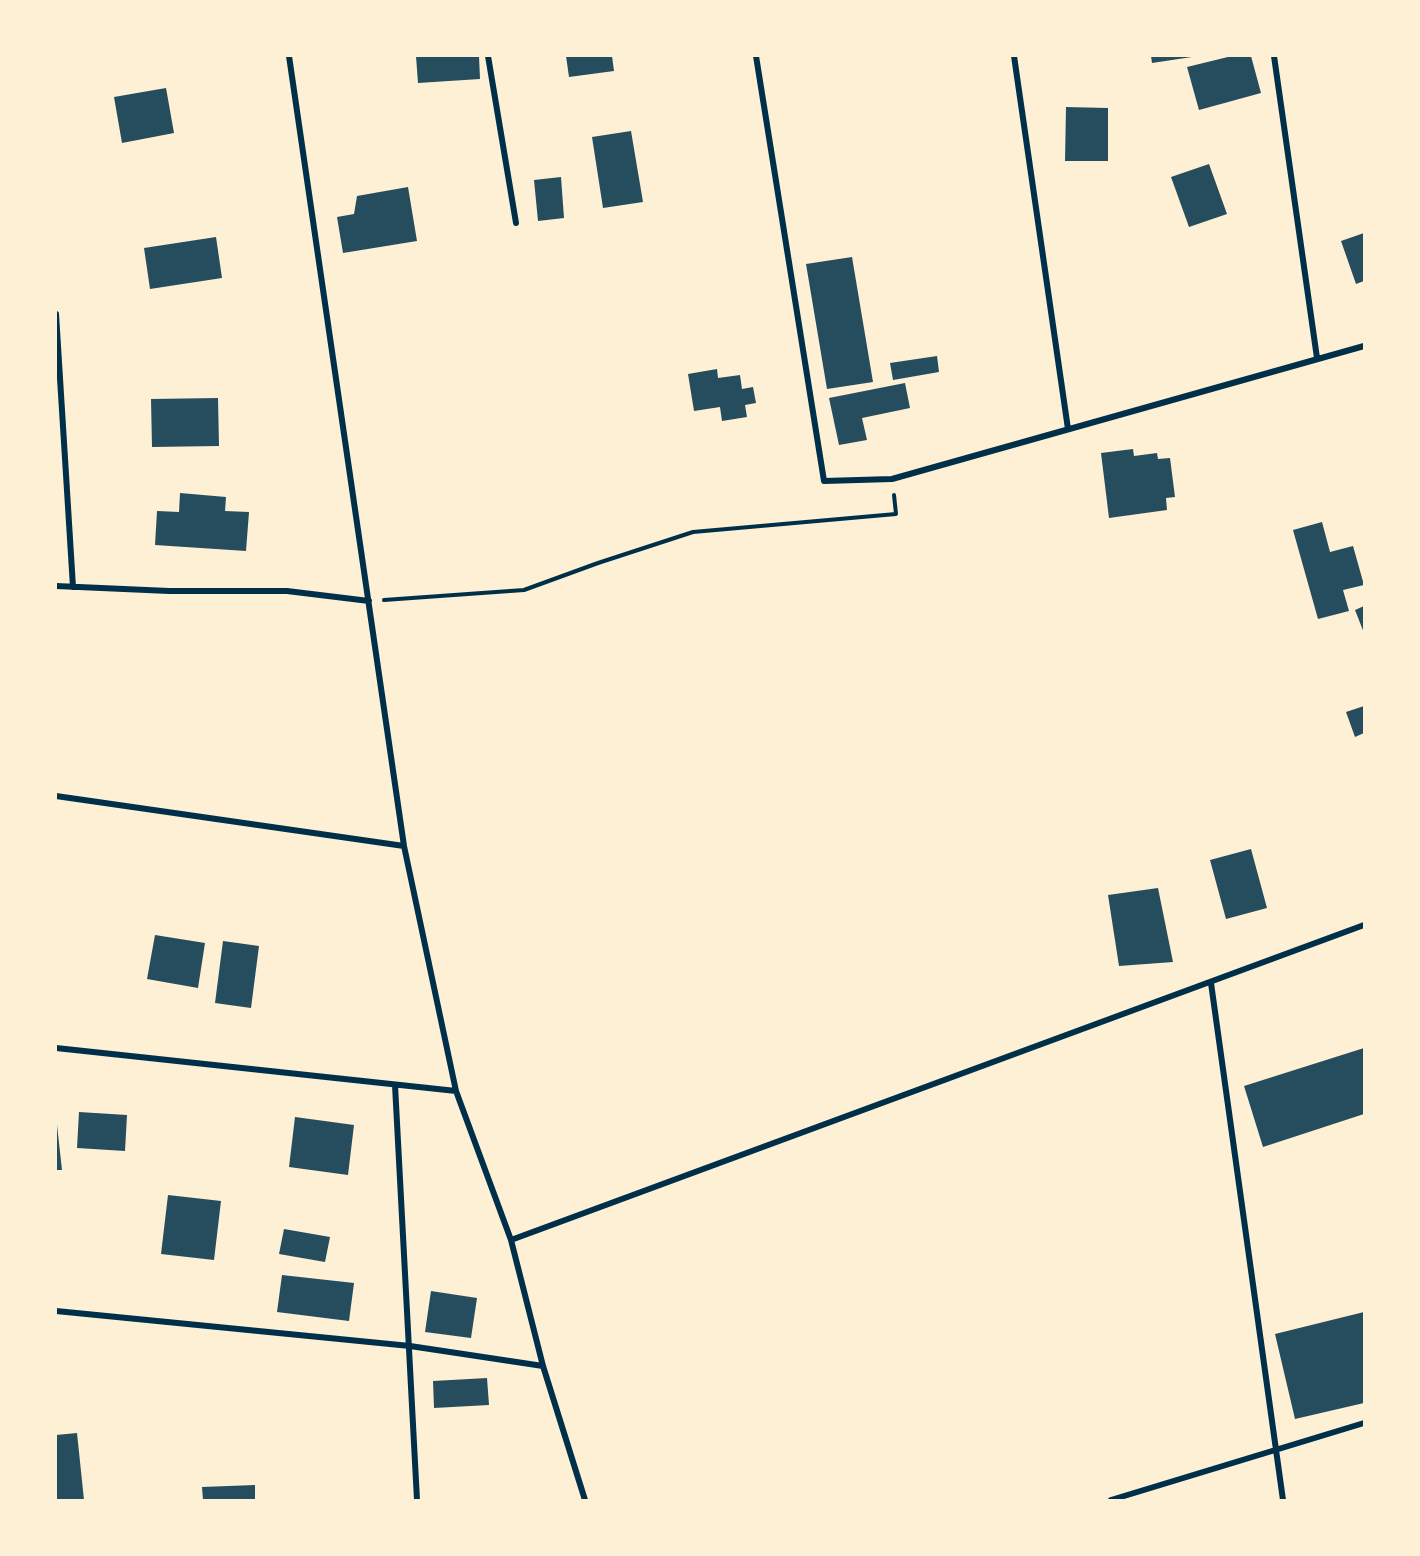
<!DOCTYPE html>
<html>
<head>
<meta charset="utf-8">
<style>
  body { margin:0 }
  #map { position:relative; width:1420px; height:1556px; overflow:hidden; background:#fdf0d5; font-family:Mulish,sans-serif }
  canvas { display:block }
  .frame { position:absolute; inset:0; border:57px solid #fdf0d5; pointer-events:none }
</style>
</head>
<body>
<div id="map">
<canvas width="1420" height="1556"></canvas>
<div class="frame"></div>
</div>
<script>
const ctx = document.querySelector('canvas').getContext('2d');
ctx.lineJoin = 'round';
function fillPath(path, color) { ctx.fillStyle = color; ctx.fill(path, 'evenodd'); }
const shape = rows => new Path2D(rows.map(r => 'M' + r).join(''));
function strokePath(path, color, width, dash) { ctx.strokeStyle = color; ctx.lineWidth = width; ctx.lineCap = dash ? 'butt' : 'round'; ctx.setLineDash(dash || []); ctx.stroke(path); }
const building = shape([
  [416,56,479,56,480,79,418,83],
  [566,56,612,56,614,71,569,77],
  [1151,56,1192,56,1192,57,1152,63],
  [1232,56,1251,56,1261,93,1199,110,1187,67],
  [166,88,174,133,122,143,114,97],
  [1066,107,1108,108,1108,161,1065,161],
  [631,131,643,202,603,208,592,137],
  [1209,164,1227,214,1189,227,1171,177],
  [561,177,564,218,538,221,534,180],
  [408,187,417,241,343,253,337,217,354,214,357,196],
  [1364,233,1364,281,1356,284,1341,241],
  [216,237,222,278,150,289,144,248],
  [852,257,873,382,827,389,806,264],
  [937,356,939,372,893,380,890,363],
  [717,369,718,378,740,375,742,389,753,387,756,403,745,405,747,417,722,421,720,407,694,411,688,374],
  [905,383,910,408,862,418,867,440,839,445,829,398],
  [218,398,219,446,152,447,151,399],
  [1133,449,1134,456,1157,453,1158,459,1170,458,1175,497,1166,498,1167,510,1109,518,1101,453],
  [180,493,226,497,225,511,249,512,246,551,155,545,157,511,179,512],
  [1322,522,1330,552,1353,546,1364,585,1343,590,1349,611,1318,619,1293,530],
  [1364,606,1364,633,1355,610],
  [1364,706,1364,733,1355,737,1346,712],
  [1251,849,1267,908,1226,919,1210,860],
  [1158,888,1173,962,1119,966,1108,895],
  [155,935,205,943,198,988,147,979],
  [223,941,259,946,251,1008,215,1003],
  [1364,1048,1364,1114,1263,1147,1244,1086],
  [79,1112,127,1115,125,1151,77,1148],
  [295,1117,354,1125,348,1175,289,1167],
  [56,1125,57,1125,62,1170,56,1170],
  [168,1195,221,1201,214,1260,161,1254],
  [284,1229,330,1237,325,1262,279,1254],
  [282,1275,354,1283,349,1321,277,1312],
  [431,1291,477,1298,471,1338,425,1332],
  [1364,1312,1364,1403,1295,1419,1275,1334],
  [487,1378,489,1405,434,1408,433,1381],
  [77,1433,84,1500,56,1500,56,1435],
  [255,1485,255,1500,203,1500,202,1487]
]);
const path = shape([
  [384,600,524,590,598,563,693,532,896,514,894,495]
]);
const minor = shape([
  [289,56,404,846,456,1091,511,1240,543,1366,585,1500],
  [488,56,516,223],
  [756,56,824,481,892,479,1364,346],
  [1014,56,1068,429],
  [1274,56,1317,358],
  [56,314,73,587],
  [56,586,169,591,287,591,369,601],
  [56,796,404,846],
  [1211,983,1283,1500],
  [56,1048,456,1091],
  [395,1085,417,1500],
  [511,1240,1364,925],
  [56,1311,410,1346,543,1366],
  [1111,1500,1364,1423]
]);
fillPath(building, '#264d5e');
strokePath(path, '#003049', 4);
strokePath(minor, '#003049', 6);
</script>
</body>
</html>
